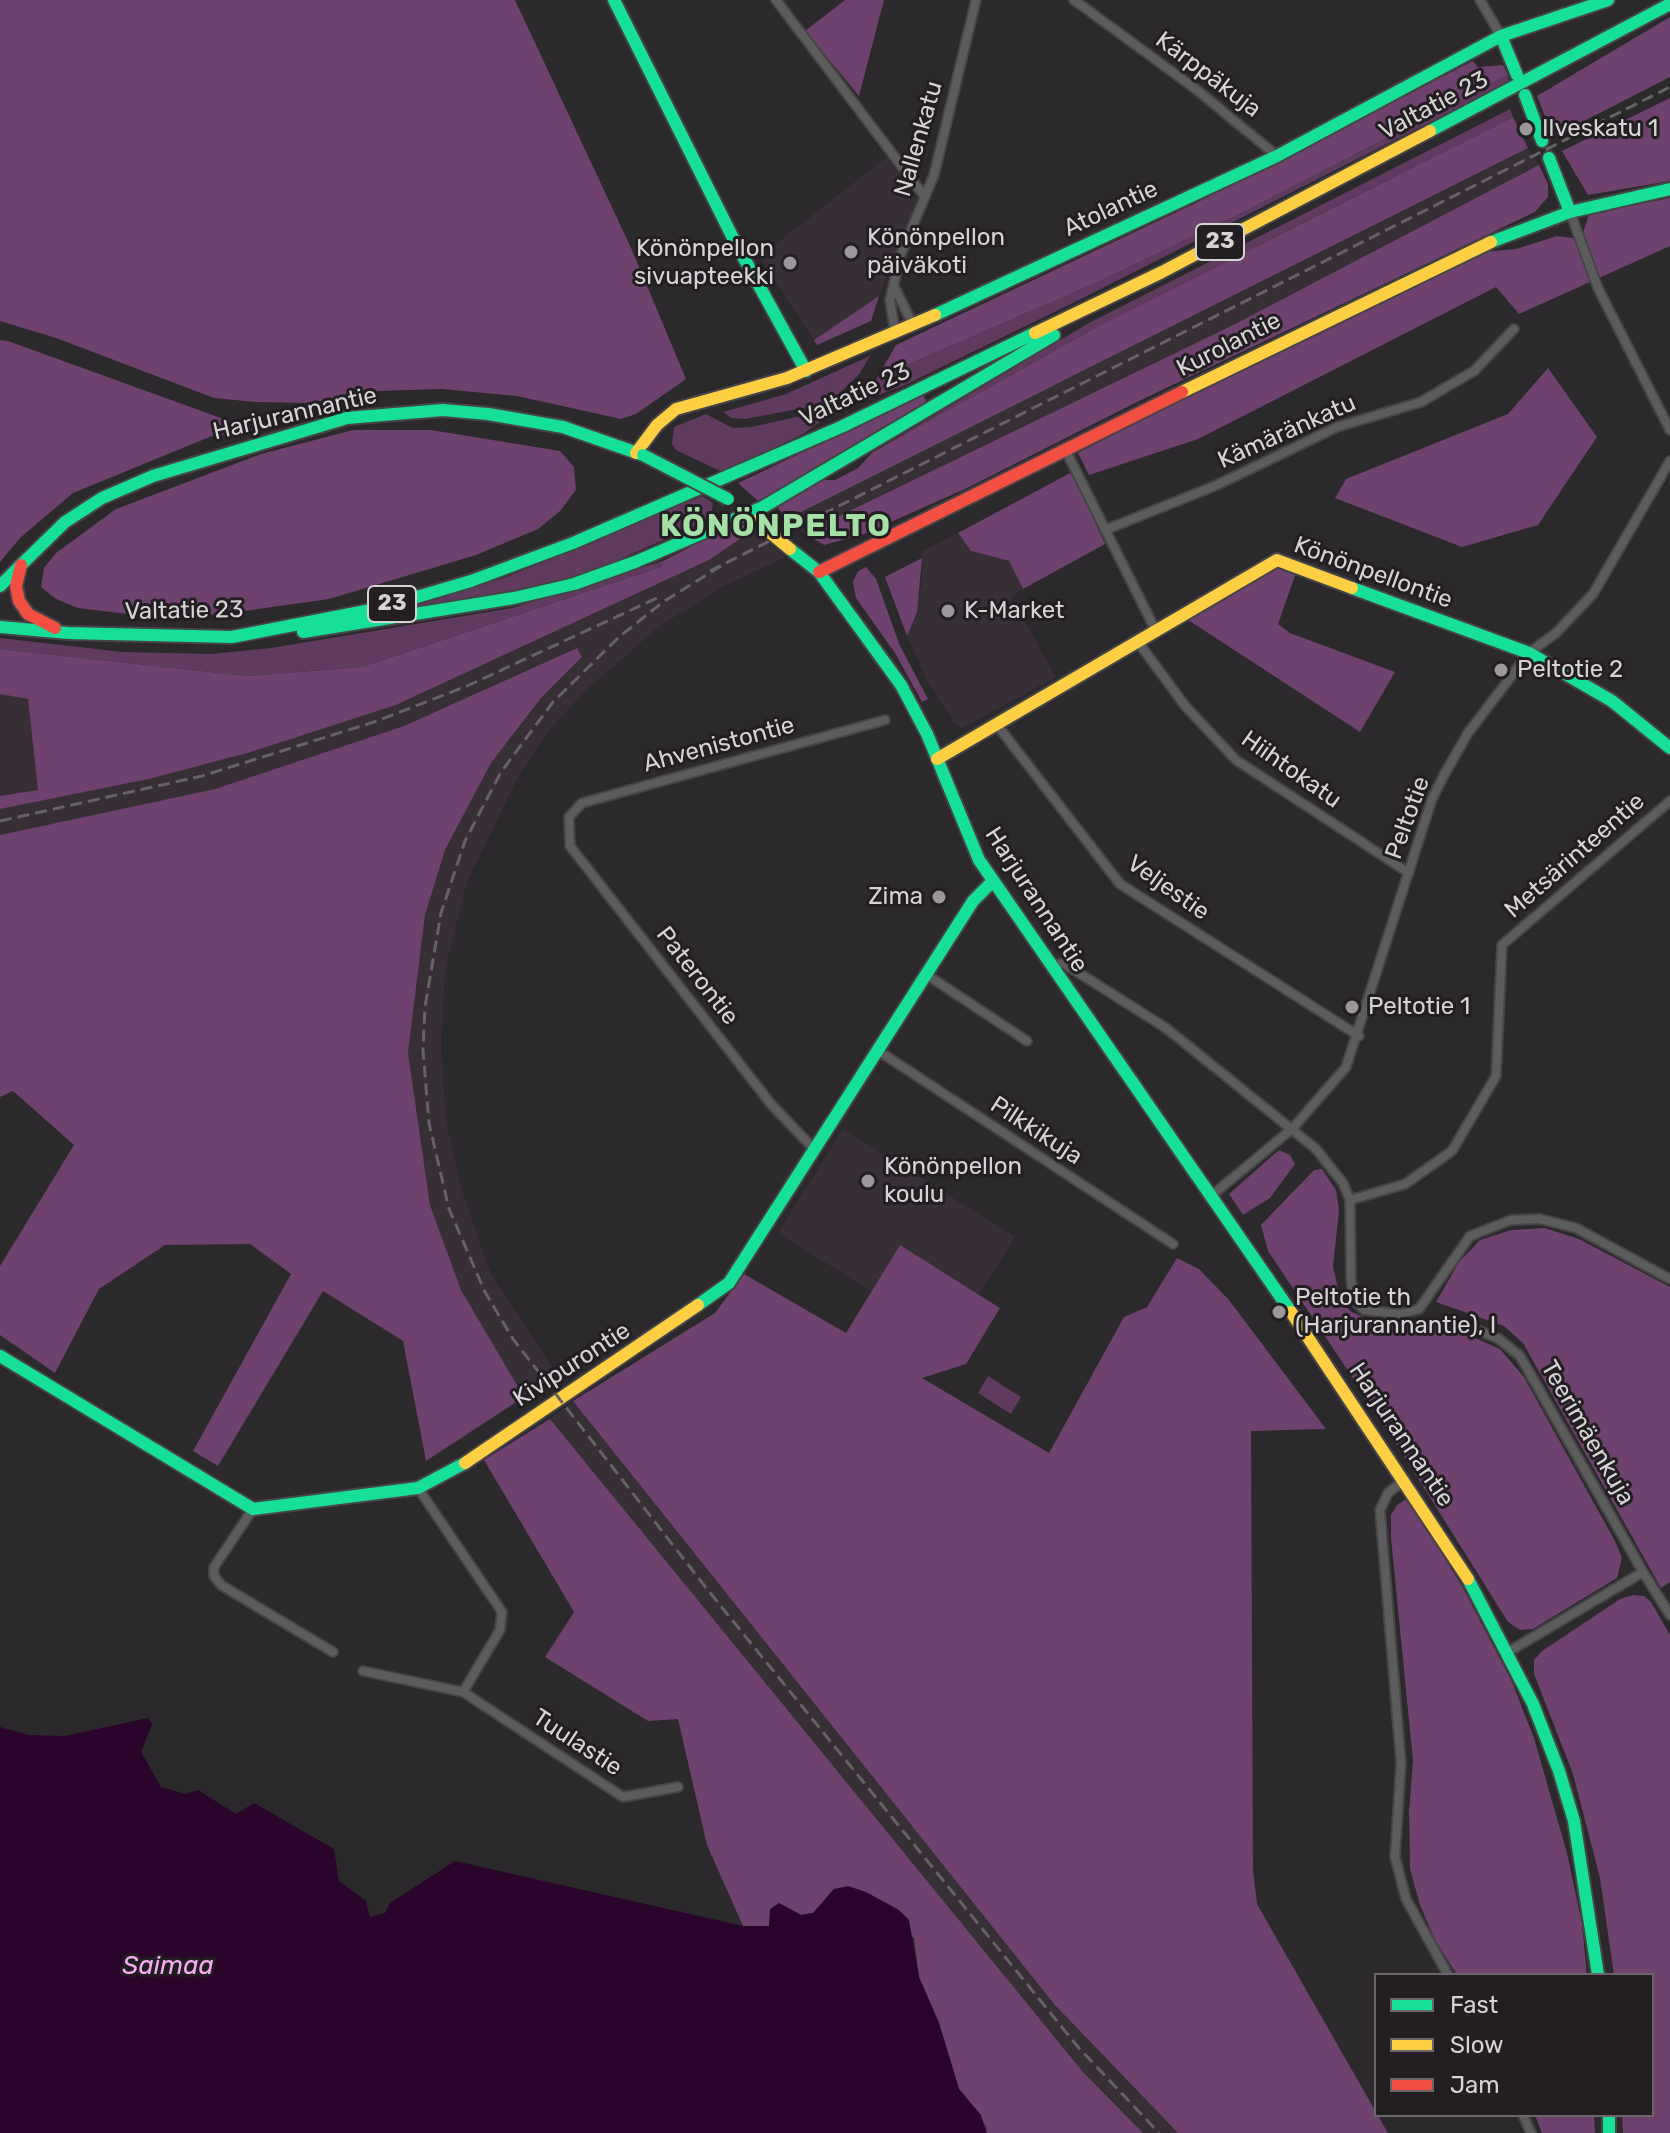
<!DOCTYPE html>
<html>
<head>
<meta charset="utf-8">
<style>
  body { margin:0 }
  #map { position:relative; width:1670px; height:2133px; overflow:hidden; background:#2b292b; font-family:Rubik,sans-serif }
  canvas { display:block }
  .legend { position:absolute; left:1374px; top:1973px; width:280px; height:144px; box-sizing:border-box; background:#221e22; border:2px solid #6a666a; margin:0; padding:10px 14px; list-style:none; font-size:24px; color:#d6d3d6 }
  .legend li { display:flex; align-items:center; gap:16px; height:40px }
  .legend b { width:40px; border:2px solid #6a666a }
</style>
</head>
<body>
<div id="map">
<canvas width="1670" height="2133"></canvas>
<ul class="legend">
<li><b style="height:10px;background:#16e098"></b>Fast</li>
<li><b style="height:10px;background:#ffcf43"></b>Slow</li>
<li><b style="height:10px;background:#f24e42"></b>Jam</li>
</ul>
</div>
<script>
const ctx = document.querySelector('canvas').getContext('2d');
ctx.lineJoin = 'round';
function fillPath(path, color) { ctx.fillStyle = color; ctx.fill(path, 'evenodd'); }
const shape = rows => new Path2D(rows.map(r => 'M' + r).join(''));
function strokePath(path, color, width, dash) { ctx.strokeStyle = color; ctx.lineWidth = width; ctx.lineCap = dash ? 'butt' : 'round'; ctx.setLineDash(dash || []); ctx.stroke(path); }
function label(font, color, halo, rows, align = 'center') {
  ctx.font = font + ' Rubik,sans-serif'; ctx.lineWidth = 6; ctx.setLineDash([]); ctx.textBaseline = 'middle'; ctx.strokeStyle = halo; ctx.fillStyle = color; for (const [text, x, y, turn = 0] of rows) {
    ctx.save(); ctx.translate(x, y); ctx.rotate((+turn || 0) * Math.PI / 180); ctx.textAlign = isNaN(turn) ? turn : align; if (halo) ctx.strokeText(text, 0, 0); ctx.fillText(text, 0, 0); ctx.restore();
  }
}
const built = shape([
  [1528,148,1539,165,1233,325,804,533,787,519],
  [887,157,917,199,879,296,814,340,759,257],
  [753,530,785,557,720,588,656,629,584,692,547,733,517,779,467,882,445,970,441,1047,446,1120,461,1188,490,1272,559,1378,524,1397,461,1290,430,1205,408,1053,425,915,445,850,491,763,541,698,582,658,576,648,404,726,215,789,0,835,0,809,149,779,251,752,396,705,709,560],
  [958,533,971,551,1009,561,1023,589,1011,597,1056,677,962,728,955,724,928,682,907,636,922,584,921,552],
  [0,694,28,699,38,791,0,796],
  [843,1129,1015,1237,979,1294,900,1245,871,1291,778,1233],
  [573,1401,1054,2004,1178,2133,1143,2133,1083,2072,550,1419]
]);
const green = shape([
  [1508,75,1509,82,1089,295,905,385,838,410,835,408,877,378,1096,283,1250,209],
  [1510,109,1513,117,1093,329,872,453,1087,324],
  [870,356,860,373,838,395,819,405,745,419,731,418,723,412,786,394],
  [828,410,828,416,803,434,722,472,676,450,672,444,674,427,706,414,733,428,751,427],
  [702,496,713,503,711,514,704,522,600,568,561,581,379,617,507,577],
  [663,561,661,567,362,667,247,676,0,649,0,638,123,652,211,654,271,648,512,608],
  [988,1376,1021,1397,1011,1414,978,1393]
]);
const forest = shape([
  [0,0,515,0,632,250,686,379,636,414,621,419,517,396,442,389,379,391,311,403,256,402,214,398,56,338,0,321],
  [845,0,884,0,859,96,805,31],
  [1670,17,1670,77,1553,137,1537,96],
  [1473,61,1478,67,1503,65,1508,75,1250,209,1096,283,877,378,896,345,1196,203],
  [1670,98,1670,181,1588,195,1562,151],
  [1513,117,1528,148,787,519,778,508,780,503,819,480,835,480,858,468,872,453,1093,329],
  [1539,165,1548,184,1548,197,1535,212,1139,401,967,488,864,534,824,545,804,533,1233,325],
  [1670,198,1670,246,1519,314,1496,287,1198,439,1089,475,1078,453,1461,254,1516,249,1557,236,1581,239,1589,214],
  [879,296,871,321,817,345,814,340],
  [0,340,8,341,254,430,212,436,73,493,20,538,0,562],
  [1548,368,1597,437,1538,525,1462,547,1335,498,1346,479,1508,414],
  [923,395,927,402,778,491,758,501,738,483],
  [353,430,431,430,560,451,574,467,576,490,560,511,538,529,476,555,329,599,230,613,161,618,78,608,56,599,41,587,44,568,56,553,116,509,261,454],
  [1072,472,1105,544,1023,589,1009,561,971,551,958,533],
  [743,525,753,530,709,560,396,705,251,752,149,779,0,809,0,796,38,790,28,699,0,694,0,649,247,676,362,667,661,567,663,561,729,527],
  [922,558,917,612,907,636,885,577],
  [866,567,876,579,900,646,928,699,922,702,895,653,856,598,853,582,858,571],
  [1276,567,1296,573,1278,624,1290,633,1395,672,1360,732,1185,618],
  [577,648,582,657,541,698,491,763,445,850,425,915,408,1053,430,1205,461,1290,524,1397,426,1461,403,1341,323,1291,218,1466,193,1451,291,1274,250,1244,165,1245,99,1289,55,1373,0,1335,0,1266,74,1145,13,1091,0,1097,0,835,215,789,404,726],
  [1279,1150,1290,1155,1295,1164,1270,1198,1243,1215,1229,1194],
  [1322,1169,1336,1190,1339,1210,1333,1267,1340,1297,1350,1311,1371,1321,1437,1321,1500,1349,1524,1377,1615,1541,1622,1558,1617,1578,1533,1629,1520,1630,1508,1622,1389,1432,1268,1251,1261,1225,1314,1170],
  [1545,1228,1579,1239,1670,1287,1670,1582,1661,1588,1523,1343,1504,1326,1436,1302,1459,1262,1480,1240,1511,1230],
  [900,1245,1000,1308,966,1364,922,1378,1049,1453,1124,1317,1147,1307,1177,1258,1199,1269,1229,1300,1326,1429,1251,1431,1253,1869,1257,1904,1388,2133,1178,2133,1054,2004,573,1401,715,1313,744,1274,846,1333],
  [550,1419,1083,2072,1143,2133,987,2133,986,2126,959,2089,939,2023,919,1977,914,1938,834,1889,813,1913,801,1915,779,1903,769,1926,743,1926,707,1845,678,1719,648,1721,545,1657,574,1612,484,1460],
  [1407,1499,1462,1586,1512,1682,1534,1738,1567,1853,1582,1924,1587,1975,1457,1975,1435,1940,1420,1905,1410,1869,1409,1812,1413,1761,1391,1538,1391,1515,1397,1505],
  [1633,1595,1644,1596,1651,1602,1670,1635,1670,2133,1623,2133,1622,2115,1652,2115,1652,1975,1614,1975,1600,1878,1573,1774,1534,1674,1534,1660,1542,1651,1620,1599],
  [1535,2115,1594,2115,1595,2133,1542,2133]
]);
const water = shape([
  [148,1718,152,1724,141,1752,161,1787,185,1794,198,1790,236,1814,254,1803,334,1849,339,1881,366,1901,370,1917,385,1913,390,1903,455,1861,743,1926,769,1926,770,1909,779,1903,801,1915,813,1913,834,1889,848,1886,866,1892,899,1910,909,1920,919,1977,939,2023,959,2089,981,2115,986,2133,0,2133,0,1727,29,1735,65,1736]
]);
const street = shape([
  [776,0,925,197],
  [1074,0,1197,90,1277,156],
  [1480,0,1501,36],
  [1570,212,1598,288,1670,430],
  [894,286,913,325],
  [895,332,890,300,901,254,934,175,976,0],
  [1066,451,1155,629],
  [1105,530,1217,485,1337,427,1421,402,1474,371,1514,329],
  [1138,642,1186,707,1236,760,1409,873],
  [997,725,1120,884,1359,1036],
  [1053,966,1063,963,1166,1028,1316,1149,1343,1183,1350,1200,1351,1280,1354,1300,1364,1310,1400,1314,1419,1309,1470,1236,1511,1220,1540,1219,1576,1228,1670,1279],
  [927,975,1027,1041],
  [877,1050,1173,1244],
  [815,1150,771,1104,570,846,569,817,582,803,885,720],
  [1211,1196,1293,1128,1346,1067,1432,799,1444,775,1468,733,1529,653,1556,633,1593,594,1670,461],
  [1350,1200,1405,1184,1452,1151,1496,1076,1502,945,1670,801],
  [1480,1331,1499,1339,1520,1356,1643,1572],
  [1405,1480,1388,1493,1380,1510,1401,1763,1395,1857,1406,1899,1448,1975],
  [418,1488,502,1612,500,1630,463,1692],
  [253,1509,214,1567,214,1576,221,1585,333,1652],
  [1508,1652,1643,1572,1670,1615],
  [363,1671,463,1692,623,1797,678,1787],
  [1523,2115,1531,2133]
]);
const fast = shape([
  [614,0,734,240,806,371],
  [1501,36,1517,75],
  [1525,95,1542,141],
  [1430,131,1670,4],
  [1549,158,1570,212],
  [1491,242,1570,212,1670,189],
  [935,315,1277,156,1501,36,1608,0],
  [790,549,819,572,901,685,927,734,979,860,1291,1312],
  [21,565,65,522,102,498,153,476,347,418,443,410,488,414,563,427,643,455],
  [0,586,20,566],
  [1352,588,1529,653,1612,701,1670,748],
  [0,627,68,633,232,637,376,609,471,581,573,543,841,427,1035,333],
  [303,632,514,598,574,584,635,562,763,507,1054,335],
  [698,1305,729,1283,973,901,993,881],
  [0,1356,253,1509,418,1488,465,1463],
  [1468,1579,1533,1704,1559,1771,1574,1821,1598,1975],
  [1609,2115,1609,2133]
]);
const slow = shape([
  [1035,333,1162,272,1430,131],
  [1182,392,1491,242],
  [636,453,657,425,676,409,787,378,935,315],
  [937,759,1277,560,1352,588],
  [1291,1312,1468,1579],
  [465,1463,698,1305]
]);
const jam = shape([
  [21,565,16,586,19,601,28,614,55,628],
  [819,572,1182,392]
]);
const rail = shape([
  [721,566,663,602,619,637,553,702,501,772,465,841,441,913,425,1007,423,1050,429,1123,449,1209,485,1292,513,1339,707,1589,1078,2047,1159,2133],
  [710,571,1670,87],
  [0,821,202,776,377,721,467,686,657,598]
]);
const fastBridge = shape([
  [643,455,728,499]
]);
const slowBridge = shape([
  [756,521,790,549]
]);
const markers = [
  [1526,129,8,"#9a989a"],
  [851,252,8,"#9a989a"],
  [790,263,8,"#9a989a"],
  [948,611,8,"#9a989a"],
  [1501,670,8,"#9a989a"],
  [939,897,8,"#9a989a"],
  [1352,1007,8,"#9a989a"],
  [868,1181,8,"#9a989a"],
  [1279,1312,8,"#9a989a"]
];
const shields = [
  [1220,242,48],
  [392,604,48]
];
const shieldNames = [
  ["23",1220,242],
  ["23",392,604]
];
const streetNames = [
  ["Kärppäkuja",1208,75,37],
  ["Valtatie 23",1434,106,-28],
  ["Nallenkatu",919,139,-74],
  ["Atolantie",1111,209,-25],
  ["Kurolantie",1229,345,-27],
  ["Valtatie 23",855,395,-25],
  ["Harjurannantie",295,414,-13],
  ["Kämäränkatu",1287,432,-24],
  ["Könönpellontie",1373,573,20],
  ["Valtatie 23",184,611,-1],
  ["Ahvenistontie",719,745,-15],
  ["Hiihtokatu",1291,770,35],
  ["Peltotie",1408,818,-70],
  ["Metsärinteentie",1575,856,-41],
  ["Veljestie",1168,888,35],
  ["Harjurannantie",1036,900,57],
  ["Paterontie",697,976,52],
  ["Pilkkikuja",1036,1131,33],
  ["Kivipurontie",572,1365,-33],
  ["Teerimäenkuja",1587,1433,60],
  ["Harjurannantie",1401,1435,56],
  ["Tuulastie",577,1743,33]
];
const poiNames = [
  ["Ilveskatu 1",1542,129],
  ["Könönpellon",867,238],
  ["päiväkoti",867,266],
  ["Könönpellon",774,249,"right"],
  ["sivuapteekki",774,277,"right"],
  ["K-Market",964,611],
  ["Peltotie 2",1517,670],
  ["Zima",923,897,"right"],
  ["Peltotie 1",1368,1007],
  ["Könönpellon",884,1167],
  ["koulu",884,1195],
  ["Peltotie th",1295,1298],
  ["(Harjurannantie), I",1295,1326]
];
const waterNames = [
  ["Saimaa",168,1966]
];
const districtNames = [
  ["KÖNÖNPELTO",776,527]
];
fillPath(built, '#372e36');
fillPath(green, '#603a5f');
fillPath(forest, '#6e416e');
fillPath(water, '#2b042c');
strokePath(street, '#464446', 12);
strokePath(fast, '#464446', 16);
strokePath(slow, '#464446', 16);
strokePath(jam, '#464446', 16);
strokePath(street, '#5d5c5d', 8);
strokePath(fast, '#16e098', 12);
strokePath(slow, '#ffcf43', 12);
strokePath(jam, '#f24e42', 12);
strokePath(rail, '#656365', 3, [12, 6]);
strokePath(fastBridge, '#464446', 16, []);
strokePath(slowBridge, '#464446', 16, []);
strokePath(fastBridge, '#16e098', 12);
strokePath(slowBridge, '#ffcf43', 12);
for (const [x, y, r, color] of markers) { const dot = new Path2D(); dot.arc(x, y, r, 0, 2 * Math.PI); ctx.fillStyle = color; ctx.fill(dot); strokePath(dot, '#221e22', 3); }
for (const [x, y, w] of shields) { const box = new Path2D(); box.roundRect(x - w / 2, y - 18, w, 36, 6); ctx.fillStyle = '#221e22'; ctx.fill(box); strokePath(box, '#d6d3d6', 2); }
label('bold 22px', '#d6d3d6', null, shieldNames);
label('24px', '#d6d3d6', '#221e22', streetNames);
label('24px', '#d6d3d6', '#221e22', poiNames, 'left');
label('italic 26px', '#f8acf6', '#221e22', waterNames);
ctx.letterSpacing = '2px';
label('bold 32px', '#a5e1a7', '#221e22', districtNames);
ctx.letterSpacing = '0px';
</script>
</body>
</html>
